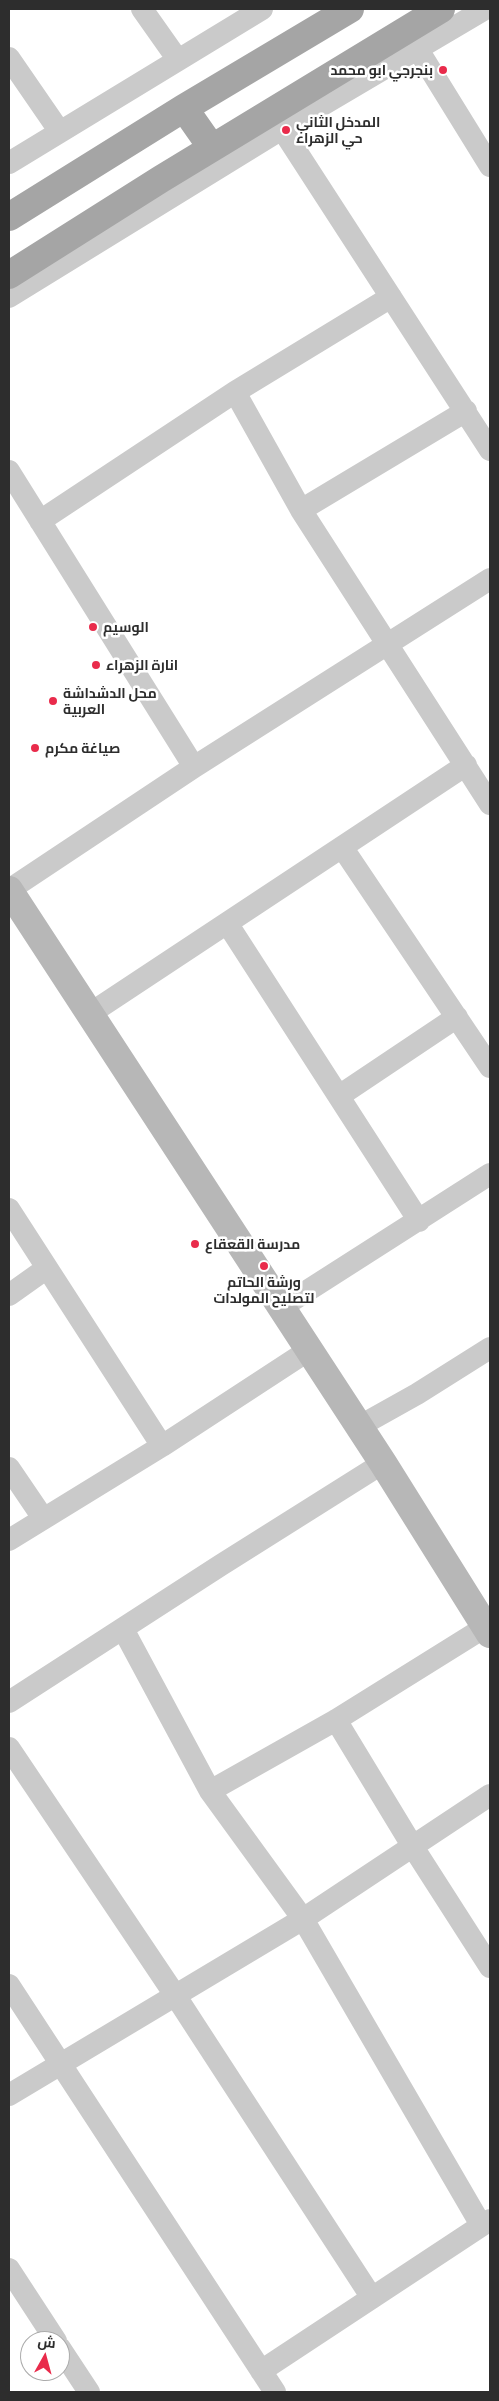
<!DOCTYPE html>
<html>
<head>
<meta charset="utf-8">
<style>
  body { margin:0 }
  #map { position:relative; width:499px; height:2401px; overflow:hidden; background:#fff; font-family:Barlow,Cairo,sans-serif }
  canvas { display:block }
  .frame { position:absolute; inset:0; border:10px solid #2d2d2d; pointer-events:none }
  .north { position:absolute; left:20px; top:2331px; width:50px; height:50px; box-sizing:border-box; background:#fff; border:1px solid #ababab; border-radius:50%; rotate:7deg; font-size:14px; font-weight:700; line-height:20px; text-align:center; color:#2d2d2d }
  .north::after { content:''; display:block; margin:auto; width:18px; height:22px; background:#e92b4b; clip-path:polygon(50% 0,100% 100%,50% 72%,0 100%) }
</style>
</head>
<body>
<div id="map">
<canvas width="499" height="2401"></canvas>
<div class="frame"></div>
<div class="north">ش</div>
</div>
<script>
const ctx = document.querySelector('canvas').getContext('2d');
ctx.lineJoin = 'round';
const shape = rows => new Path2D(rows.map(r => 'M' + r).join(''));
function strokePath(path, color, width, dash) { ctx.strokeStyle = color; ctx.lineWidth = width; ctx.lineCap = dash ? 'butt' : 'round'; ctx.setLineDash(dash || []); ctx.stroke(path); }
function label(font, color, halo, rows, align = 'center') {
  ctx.font = font + ' Barlow,Cairo,sans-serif'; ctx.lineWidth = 5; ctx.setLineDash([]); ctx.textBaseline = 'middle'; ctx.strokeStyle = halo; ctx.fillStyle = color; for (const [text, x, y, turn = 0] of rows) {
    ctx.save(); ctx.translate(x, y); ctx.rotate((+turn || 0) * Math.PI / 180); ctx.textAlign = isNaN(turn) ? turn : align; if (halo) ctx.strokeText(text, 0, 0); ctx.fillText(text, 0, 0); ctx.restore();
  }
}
const street = shape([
  [142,9,178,60],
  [417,48,490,166],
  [9,58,60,132],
  [282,129,490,450],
  [9,163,262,9],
  [9,297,282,129,485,9],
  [235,392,301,510,490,804],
  [9,471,194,767],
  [301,510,466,411],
  [40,521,235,392,391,297],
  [342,847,490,1067],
  [9,890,194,767,490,579],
  [227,923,419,1221],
  [91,1013,466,765],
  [339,1096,457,1017],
  [9,1209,162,1446],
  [9,1295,47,1268],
  [282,1307,490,1174],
  [358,1427,417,1394,490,1348],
  [9,1468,43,1518],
  [9,1540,162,1446,309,1350],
  [123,1629,210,1791,303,1919,481,2225],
  [9,1702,221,1565,383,1463],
  [336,1720,413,1847,490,1967],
  [9,1748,175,1995,372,2298],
  [210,1791,336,1720,490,1624],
  [9,1985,275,2392],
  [9,2095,303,1919,490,1795],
  [9,2269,56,2341],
  [60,2348,89,2392],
  [261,2371,490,2220]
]);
const secondary = shape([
  [9,890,383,1463,490,1634]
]);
const primary = shape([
  [184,108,212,148],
  [9,217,184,108,350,9],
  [9,275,161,179,441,9]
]);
const markers = [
  [443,70,5,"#e92b4b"],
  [286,130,5,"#e92b4b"],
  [93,627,5,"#e92b4b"],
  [96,665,5,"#e92b4b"],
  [53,701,5,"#e92b4b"],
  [35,748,5,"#e92b4b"],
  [195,1244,5,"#e92b4b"],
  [264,1266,5,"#e92b4b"]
];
const poiNames = [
  ["بنجرجي ابو محمد",433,70,"right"],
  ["المدخل الثاني",296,122],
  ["حي الزهراء",296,138],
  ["الوسيم",103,627],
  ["انارة الزهراء",106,665],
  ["محل الدشداشة",63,693],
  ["العربية",63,709],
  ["صياغة مكرم",45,748],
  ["مدرسة القعقاع",205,1244],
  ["ورشة الحاتم",264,1282,"center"],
  ["لتصليح المولدات",264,1298,"center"]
];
strokePath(street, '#cacaca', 22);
strokePath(secondary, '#b7b7b7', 28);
strokePath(primary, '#a5a5a5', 28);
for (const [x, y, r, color] of markers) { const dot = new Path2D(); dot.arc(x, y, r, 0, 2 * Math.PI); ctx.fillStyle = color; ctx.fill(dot); strokePath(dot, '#fff', 2); }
label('bold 14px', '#2d2d2d', '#fff', poiNames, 'left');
</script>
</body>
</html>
